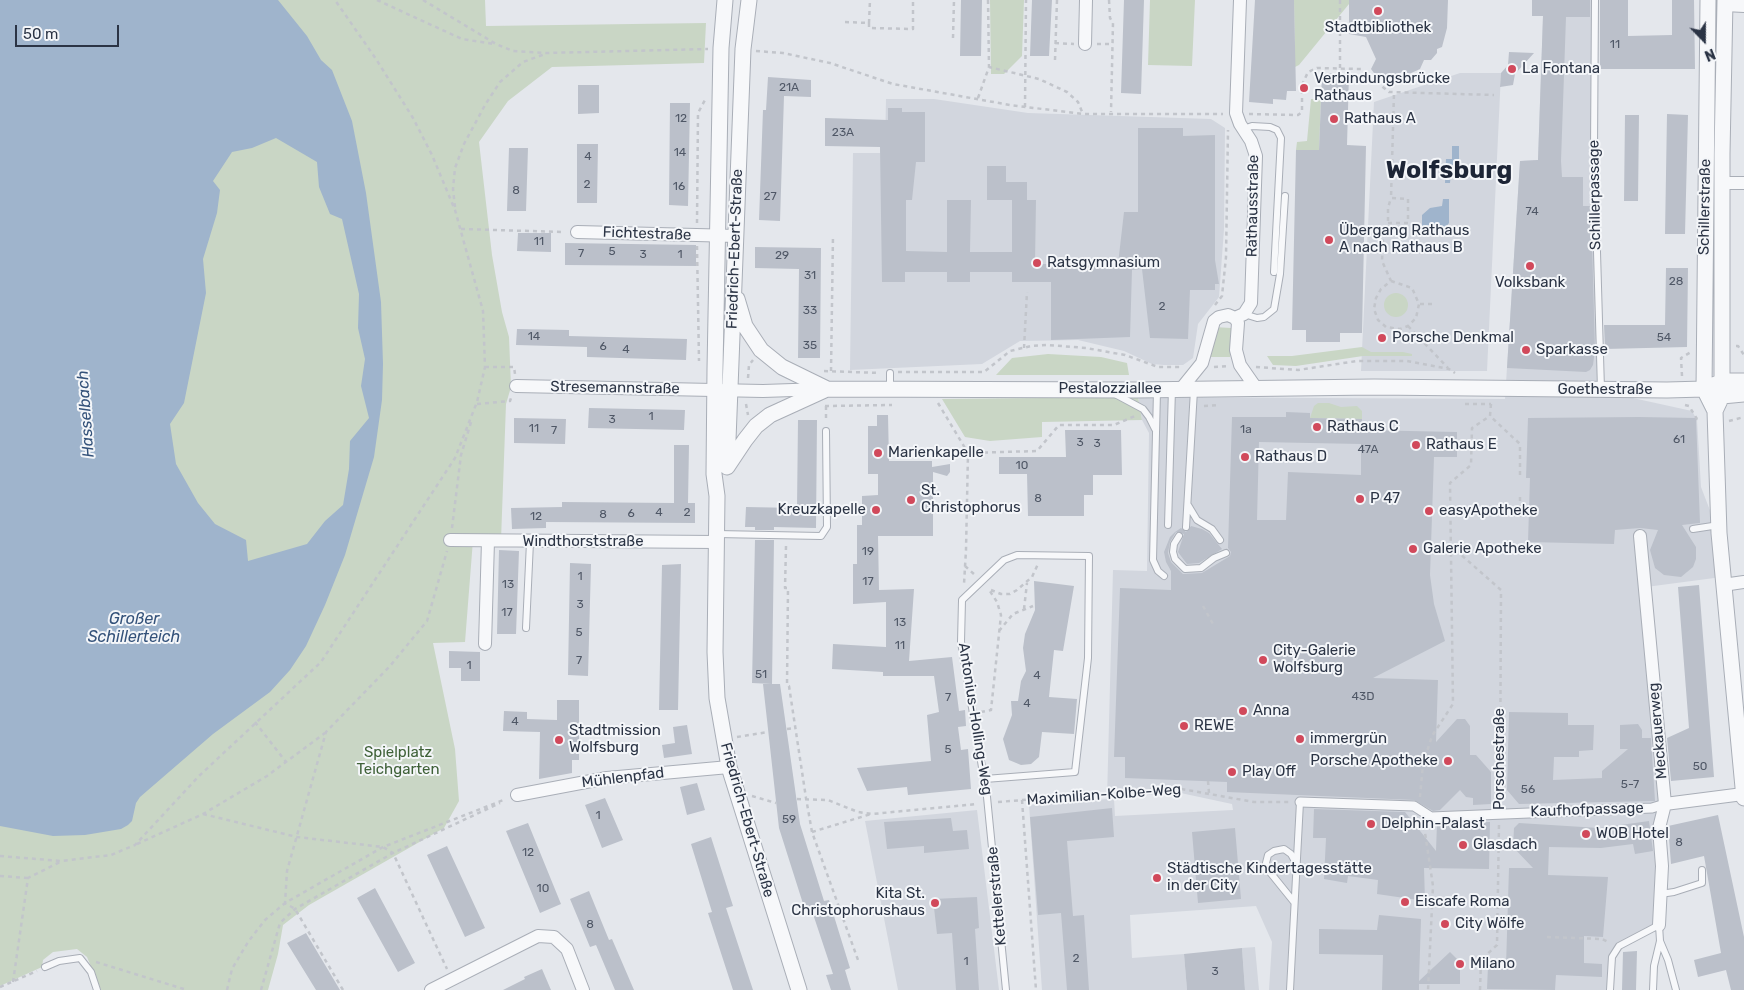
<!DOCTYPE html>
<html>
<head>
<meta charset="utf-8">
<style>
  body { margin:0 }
  #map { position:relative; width:1744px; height:990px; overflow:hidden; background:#e4e7ec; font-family:Rubik,sans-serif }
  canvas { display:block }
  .north { position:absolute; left:1679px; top:15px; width:50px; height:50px; -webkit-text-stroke:4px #f4f6f9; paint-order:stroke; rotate:158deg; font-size:14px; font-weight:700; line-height:20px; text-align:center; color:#2b3445 }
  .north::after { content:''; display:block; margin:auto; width:18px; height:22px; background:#2b3445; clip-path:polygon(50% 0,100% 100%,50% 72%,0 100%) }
  .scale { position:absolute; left:15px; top:25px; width:104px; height:22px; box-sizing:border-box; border:2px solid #2b3445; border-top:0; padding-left:6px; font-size:15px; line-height:18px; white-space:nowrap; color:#2b3445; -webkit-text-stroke:4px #f4f6f9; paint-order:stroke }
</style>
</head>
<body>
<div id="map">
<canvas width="1744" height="990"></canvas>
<div class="north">N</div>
<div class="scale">50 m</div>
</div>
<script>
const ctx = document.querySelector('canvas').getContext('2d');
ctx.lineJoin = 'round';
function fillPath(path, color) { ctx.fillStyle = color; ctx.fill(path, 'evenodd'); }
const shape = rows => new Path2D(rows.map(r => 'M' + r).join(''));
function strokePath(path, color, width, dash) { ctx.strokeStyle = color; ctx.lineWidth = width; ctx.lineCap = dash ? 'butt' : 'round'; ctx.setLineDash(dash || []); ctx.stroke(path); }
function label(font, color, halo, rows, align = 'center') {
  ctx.font = font + ' Rubik,sans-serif'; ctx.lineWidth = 4; ctx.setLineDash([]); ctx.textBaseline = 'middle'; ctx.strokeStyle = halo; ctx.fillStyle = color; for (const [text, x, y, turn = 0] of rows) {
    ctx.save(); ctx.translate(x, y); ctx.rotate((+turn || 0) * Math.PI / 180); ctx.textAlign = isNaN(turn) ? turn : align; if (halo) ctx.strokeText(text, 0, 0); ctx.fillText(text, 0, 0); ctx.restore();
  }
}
const built = shape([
  [1532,0,1594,0,1601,391,1692,411,1697,420,1701,487,1719,534,1722,577,1646,587,1662,804,1656,923,1617,945,1608,990,1269,990,1272,942,1256,906,1130,915,1132,958,1184,954,1187,990,1042,990,1029,805,1107,799,1113,570,1147,571,1149,433,1142,420,1138,397,1505,399,1520,161,1538,160,1543,16,1532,16],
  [1176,792,1232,804,1233,810,1115,816,1114,799],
  [1460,73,1501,73,1487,371,1361,371,1374,102],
  [886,99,934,99,1028,113,1211,119,1225,128,1224,229,1219,297,1198,324,1193,358,1183,365,1164,365,1152,364,1124,351,1078,340,1020,341,982,364,850,370,853,153,880,153,880,149,885,149],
  [977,810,999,990,898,990,865,821],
  [1255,947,1259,990,1245,990,1242,948]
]);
const green = shape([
  [0,0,485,0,486,26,706,23,704,63,552,67,508,101,479,142,492,255,502,312,509,337,511,387,506,404,501,540,473,540,465,642,433,643,455,749,459,801,444,828,309,905,283,925,278,954,268,990,101,990,87,957,77,949,53,952,43,960,42,967,0,986],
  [990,0,1024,0,1022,56,1004,74,991,74],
  [1150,0,1195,0,1192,66,1148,65],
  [1294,0,1349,0,1349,4,1299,65,1295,67],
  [1311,99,1321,99,1319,150,1296,150,1297,142,1307,141],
  '1384 305a12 12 0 1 1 24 0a12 12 0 1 1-24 0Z',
  [1214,327,1231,328,1230,357,1210,357],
  [1362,347,1371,352,1403,352,1412,354,1412,356,1363,356,1296,366,1273,365,1267,356,1292,356],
  [1048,354,1101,357,1127,363,1129,375,996,375,1012,358],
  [1138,397,1142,420,1042,422,1042,437,990,441,965,437,942,399],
  [1318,403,1329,403,1341,407,1357,406,1362,411,1362,419,1310,418,1314,406]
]);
const water = shape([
  [0,0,278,0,307,36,321,60,332,70,352,121,366,193,381,302,383,364,382,400,374,457,345,555,325,605,306,646,290,670,270,692,213,734,140,797,136,803,132,821,128,825,121,829,85,835,53,836,0,826],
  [276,138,317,162,319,187,330,214,342,219,359,294,358,328,365,359,361,386,369,418,350,441,349,469,343,505,325,521,307,544,248,561,246,540,215,524,198,503,176,464,170,424,184,403,206,293,203,259,217,213,220,190,213,181,232,152,252,148],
  [1452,146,1459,146,1459,173,1451,173,1450,183,1445,183,1446,159,1452,159],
  [1443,199,1449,199,1449,223,1441,233,1429,234,1422,226,1422,215,1430,208,1442,206]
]);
const building = shape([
  [961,0,982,0,981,56,960,56],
  [1032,0,1052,0,1049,56,1030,56],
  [1124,0,1144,0,1141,94,1121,93],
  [1255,0,1294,0,1296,91,1287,91,1286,100,1273,99,1273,104,1249,102],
  [1349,0,1448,0,1447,28,1442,47,1437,49,1437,53,1431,60,1424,60,1420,69,1409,74,1404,71,1390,78,1374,73,1371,69,1376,59,1366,37,1349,34],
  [1532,0,1590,0,1590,17,1566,17,1561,161,1562,177,1583,177,1583,206,1591,206,1595,349,1593,365,1590,370,1586,372,1507,368,1520,161,1538,160,1543,16,1532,16],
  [1600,0,1628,0,1628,36,1672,35,1672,0,1694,0,1695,69,1600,69],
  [1509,52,1534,53,1515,74,1513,85,1500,87,1501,73,1508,65],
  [1322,73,1349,74,1347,145,1366,146,1362,333,1340,333,1340,342,1306,342,1306,330,1292,330,1296,150,1319,150],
  [768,77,811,80,811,97,784,96,780,221,759,220,763,110,766,110],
  [578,85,599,85,599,113,578,114],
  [670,103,690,103,688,206,669,205],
  [888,108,902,108,902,112,925,112,925,162,916,162,912,200,906,200,906,251,947,252,947,200,971,200,970,252,1012,252,1012,200,987,200,987,166,1006,166,1006,182,1027,182,1027,200,1036,200,1035,264,1118,264,1124,212,1138,212,1138,128,1183,128,1183,136,1215,135,1215,260,1219,284,1215,284,1215,290,1190,290,1188,339,1150,338,1142,269,1132,270,1130,337,1051,340,1051,282,1012,282,1012,272,970,272,970,282,947,282,947,272,905,272,905,282,882,282,880,147,825,146,825,118,888,120],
  [1667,114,1688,115,1685,234,1665,234],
  [1625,115,1639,115,1638,201,1624,201],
  [577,144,598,144,597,203,577,203],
  [509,148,528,148,526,211,507,211],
  [518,233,551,233,551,252,517,251],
  [565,243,696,245,696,266,565,265],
  [755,247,821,248,820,358,798,358,799,269,755,268],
  [1666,268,1688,268,1687,347,1605,349,1604,325,1665,325],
  [517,329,569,330,569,336,687,339,686,360,587,357,587,347,516,345],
  [589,408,685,410,684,430,588,428],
  [1286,412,1310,413,1310,418,1362,419,1362,430,1457,432,1457,457,1434,457,1430,575,1434,604,1445,641,1373,678,1438,680,1436,742,1457,719,1465,719,1470,726,1470,755,1476,755,1491,772,1491,804,1473,805,1473,798,1466,797,1460,790,1440,810,1433,811,1414,800,1227,792,1227,782,1125,778,1125,757,1114,757,1120,588,1171,590,1171,571,1166,562,1164,552,1170,537,1175,532,1181,528,1186,532,1191,526,1202,529,1209,533,1222,549,1199,563,1187,564,1178,552,1184,534,1176,532,1170,542,1168,553,1171,562,1183,574,1202,573,1230,556,1231,552,1228,548,1232,417,1286,417],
  [1259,442,1361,444,1361,475,1288,472,1286,520,1257,520],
  [877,415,888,415,889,461,932,461,932,467,950,464,950,472,947,476,933,472,933,536,878,536,879,590,914,589,909,661,952,657,959,711,965,710,966,726,958,727,961,750,968,749,971,789,908,795,907,787,867,791,857,768,931,761,927,715,939,712,934,676,883,676,883,672,832,669,833,644,886,647,886,602,853,604,853,564,857,564,857,525,862,525,862,496,878,495,878,474,868,474,868,426,877,426],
  [1639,417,1696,418,1700,523,1682,525,1696,547,1696,559,1693,567,1681,577,1664,575,1655,568,1650,550,1658,530,1640,528,1615,530,1614,544,1528,542,1530,478,1526,478,1528,418],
  [514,418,566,419,565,444,514,443],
  [798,420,817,420,816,528,774,527,774,530,755,530,755,527,745,527,746,507,797,508],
  [1065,430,1121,430,1122,475,1093,475,1093,495,1084,495,1084,516,1028,516,1027,474,999,474,999,457,1066,457],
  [674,445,689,445,688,503,695,503,695,523,546,522,546,528,512,529,511,508,562,507,562,502,674,503],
  [755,540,774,540,772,684,752,683],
  [499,550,519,551,516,634,497,634],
  [570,563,591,564,588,676,568,675],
  [681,564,678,710,659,710,662,565],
  [1034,581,1074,586,1063,651,1054,650,1049,697,1077,699,1074,734,1042,732,1039,757,1031,764,1021,765,1009,760,1003,739,1012,715,1011,701,1018,701,1021,681,1026,671,1023,648,1025,634,1035,610],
  [1699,585,1714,777,1671,781,1667,738,1689,728,1678,587],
  [449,651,480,652,480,681,461,681,461,668,449,668],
  [763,684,780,684,800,824,824,901,829,900,850,968,845,970,851,990,831,990,826,975,833,974,811,908,805,910,779,828],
  [557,700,579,700,579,760,572,760,572,773,539,779,540,732,503,731,504,711,527,712,527,719,557,720],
  [1509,712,1568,713,1568,725,1594,725,1593,750,1579,751,1579,757,1554,757,1553,780,1602,778,1602,771,1628,749,1620,749,1620,725,1638,724,1642,730,1642,738,1651,738,1655,801,1519,804,1507,790],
  [687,725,692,754,664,758,662,745,675,743,673,727],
  [697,783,705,810,687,815,680,787],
  [605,798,623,840,602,848,585,805],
  [1112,808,1114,837,1067,841,1073,916,1084,915,1089,990,1067,990,1061,913,1038,915,1030,817],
  [1314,809,1405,812,1436,851,1437,823,1490,822,1489,869,1424,868,1425,901,1377,894,1378,880,1348,876,1347,883,1324,879,1326,838,1313,838],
  [1718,815,1744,937,1744,990,1731,990,1726,970,1698,977,1694,960,1721,953,1704,856,1671,864,1668,826],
  [951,818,953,831,967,830,969,849,924,853,924,846,887,849,884,822],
  [1649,821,1653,851,1635,854,1633,844,1601,848,1549,847,1548,875,1608,877,1603,937,1584,936,1584,963,1602,964,1602,977,1556,975,1555,990,1487,989,1488,966,1506,966,1509,868,1533,868,1513,847,1514,828,1519,823,1599,828],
  [528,823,561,904,540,913,506,831],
  [1235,828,1241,899,1198,903,1192,832],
  [711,837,733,906,726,908,753,990,733,990,708,913,712,912,691,844],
  [447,846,485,928,465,937,427,855],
  [375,888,415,963,398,972,357,898],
  [589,891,609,940,612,939,634,990,615,990,596,945,590,947,570,899],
  [977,897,979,928,975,929,979,990,956,990,952,933,937,934,933,899],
  [1379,915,1421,919,1419,981,1450,952,1460,962,1460,984,1419,984,1419,990,1382,990,1383,955,1319,954,1319,929,1377,930],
  [306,933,340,990,316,990,287,943],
  [1242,948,1245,990,1187,990,1184,954],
  [1637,951,1636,990,1622,990,1623,952],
  [542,969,551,990,503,990,525,979,524,977]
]);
const path = shape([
  [377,0,462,39,494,44],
  [423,0,496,44,513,51,546,53,708,49],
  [988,0,989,67],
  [1109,0,1110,18,1113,23,1111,112],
  [845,22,869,23,869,28,913,29,913,0],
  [869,23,870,0],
  [953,38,954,0],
  [1055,43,1074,44],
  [1097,44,1113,44],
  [756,51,783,53,830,63,893,84,1010,105,1083,114,1223,114],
  [1055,60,1057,0],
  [1340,68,1340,0],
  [1302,85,1308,72,1317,68,1361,69,1389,92,1494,95],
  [978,98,989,67,1039,79,1067,92,1078,102,1083,114],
  [1025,107,1026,0],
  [1249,114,1298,115,1302,112,1302,91],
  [455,207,453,189,455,168,464,144,485,105,500,82,523,62,545,54],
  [697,223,698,113,705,100],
  [1388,223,1408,223,1408,199,1391,198,1394,93],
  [461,229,564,232],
  [697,246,699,361],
  [1391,281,1412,288,1419,304,1416,318,1408,326,1400,329,1386,327,1378,320,1374,309,1376,298,1381,289,1391,281,1382,261,1383,238,1388,231,1388,208,1391,198],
  [1420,304,1433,304],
  [1215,305,1222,296,1226,257,1228,130],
  [1408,326,1448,368],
  [1736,346,1738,346,1744,355],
  [1024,348,1027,292],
  [485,367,514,367,515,374],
  [1214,367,1228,366],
  [1256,367,1298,370,1357,361,1407,361,1449,369,1455,373],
  [824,371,880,373],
  [831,371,833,235],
  [898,372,984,372,1010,351,1031,346,1048,345,1086,348,1125,355,1158,367,1182,367],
  [1682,376,1681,358,1691,352],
  [748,378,749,365,753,360],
  [938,403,968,453,966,550,964,584],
  [477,404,510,401,511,398],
  [746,404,748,415],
  [1465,404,1491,404],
  [1491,404,1490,416,1520,444,1520,477],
  [1685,405,1689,406,1697,419,1701,420],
  [825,406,892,405],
  [826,406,826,422],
  [1204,406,1218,405],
  [1729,421,1744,417],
  [968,453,1037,451,1059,425,1114,425,1135,416],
  [1520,497,1520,521],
  [452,528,461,455,472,419],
  [1450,545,1501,590,1500,803],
  [786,546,785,588,788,588,787,685,789,686,806,798,812,832,858,960],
  [965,566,975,575],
  [991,590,1001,594,1010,594,1017,590,1032,577,1038,564],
  [1203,606,1213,624],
  [1024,609,1027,583],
  [999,631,1013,614,1033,606],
  [981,712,991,710,1001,615,997,602,988,588],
  [255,722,286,762],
  [787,729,795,728],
  [737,737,768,732],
  [1208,781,1209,793],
  [752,796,776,803],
  [1420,797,1423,764,1432,736,1453,704,1450,483,1471,465,1472,428,1490,416],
  [797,799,828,800,858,812,872,814,977,804],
  [1022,800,1036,990],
  [998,802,1176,788,1254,802,1290,802],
  [203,814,297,837,383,847,393,853,447,969],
  [1424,826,1433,886,1428,990],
  [812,832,871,814],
  [137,844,203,814,267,776,325,733],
  [0,856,61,861,111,855,135,845,199,776,321,662,455,458,477,402,485,367,483,311,455,210,432,155,413,118,376,59,335,0],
  [0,876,28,878],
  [1547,937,1602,939,1610,943],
  [96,962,187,990],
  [13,982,28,878,60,862],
  [0,987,37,971],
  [227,990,232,969,248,942,265,920,285,903,383,847,506,799],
  [261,990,280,923,295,909,393,853,500,803],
  [343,990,295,909,285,903,287,871,326,732,390,666,427,621,447,551],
  [1480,990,1481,960,1497,945,1499,824]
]);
const service = shape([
  [1595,0,1594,149,1601,389],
  [1243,129,1252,126,1270,127,1277,130,1281,138,1274,272],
  [1244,314,1257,318,1264,317,1274,309,1280,274,1285,196],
  [890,388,890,373],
  [1157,391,1153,560,1158,571,1164,576],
  [1115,394,1143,409,1149,417,1155,429],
  [1188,505,1197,520,1212,529,1220,540],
  [1168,525,1172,389],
  [1186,527,1194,390],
  [1693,529,1719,525],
  [717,534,821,536,827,527,826,431],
  [1179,536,1174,544,1173,552,1175,559,1185,569,1201,568,1214,558,1226,553],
  [526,628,530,542],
  [985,779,1075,772,1088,658,1089,556,1017,555,1004,560,962,600,961,642,987,797,1006,990],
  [1660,894,1674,892,1702,883,1702,870],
  [1294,902,1269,871,1266,863,1268,855,1274,851,1284,849,1291,854,1296,863],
  [1660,941,1668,960,1676,990],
  [45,967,59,961,80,958,91,972,97,990],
  [1290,990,1300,802],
  [1610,990,1612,957,1619,946,1659,925,1660,941,1654,966,1653,990]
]);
const pedestrian = shape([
  [1300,802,1414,806,1431,817,1652,808,1665,804]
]);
const minor = shape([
  [1725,5,1744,6],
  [1085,44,1086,0],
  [1723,183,1744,183],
  [577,232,736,236],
  [1235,318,1244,314,1251,303,1256,156,1251,141,1240,124,1236,113,1240,0],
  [516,386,763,391,823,389],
  [1181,389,1202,363,1214,321,1219,317,1228,315,1235,318,1238,323,1236,350,1240,365,1256,388],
  [1640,536,1665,804,1659,828,1662,866,1659,925],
  [450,540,716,542],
  [1723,585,1744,582],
  [485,644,488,541],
  [517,795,607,778,729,767],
  [1665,804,1743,794],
  [431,990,538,936,554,937,567,949,583,990]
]);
const tertiary = shape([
  [725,0,721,48,715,369,714,474,717,496,715,652,717,698,729,767,799,990],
  [1708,0,1704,389,1715,411,1719,533,1744,798],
  [737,299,745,326,761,350,782,367,827,389],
  [1713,392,1722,396,1744,394],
  [1715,411,1722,396,1722,154,1725,0],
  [727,466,743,49,749,0],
  [727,467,745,440,756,426,770,415,827,389,1135,390,1374,387,1667,390,1704,389,1723,381,1744,381]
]);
const markers = [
  [1378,11,5,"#d1495b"],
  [1512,69,5,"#d1495b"],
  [1304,88,5,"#d1495b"],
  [1334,119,5,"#d1495b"],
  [1329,240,5,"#d1495b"],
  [1037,263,5,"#d1495b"],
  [1530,266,5,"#d1495b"],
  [1382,338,5,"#d1495b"],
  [1526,350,5,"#d1495b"],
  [1317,427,5,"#d1495b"],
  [1416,445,5,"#d1495b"],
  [878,453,5,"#d1495b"],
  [1245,457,5,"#d1495b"],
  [1360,499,5,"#d1495b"],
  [911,500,5,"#d1495b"],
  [876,510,5,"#d1495b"],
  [1429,511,5,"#d1495b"],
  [1413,549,5,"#d1495b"],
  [1263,660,5,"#d1495b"],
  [1243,711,5,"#d1495b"],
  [1184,726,5,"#d1495b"],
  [1300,739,5,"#d1495b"],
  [559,740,5,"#d1495b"],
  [1448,761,5,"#d1495b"],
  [1232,772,5,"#d1495b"],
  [1371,824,5,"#d1495b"],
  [1586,834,5,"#d1495b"],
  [1463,845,5,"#d1495b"],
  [1157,878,5,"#d1495b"],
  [1405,902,5,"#d1495b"],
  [935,903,5,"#d1495b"],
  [1445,924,5,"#d1495b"],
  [1460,964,5,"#d1495b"]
];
const numberNames = [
  ["11",1615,45],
  ["21A",789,88],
  ["12",681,119],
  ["23A",843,133],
  ["14",680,153],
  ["4",588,157],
  ["2",587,185],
  ["16",679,187],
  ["8",516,191],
  ["27",770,197],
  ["74",1532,212],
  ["11",539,242],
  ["5",612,252],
  ["7",581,254],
  ["3",643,255],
  ["1",680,255],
  ["29",782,256],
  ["31",810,276],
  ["28",1676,282],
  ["2",1162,307],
  ["33",810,311],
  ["14",534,337],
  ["54",1664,338],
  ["35",810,346],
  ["6",603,347],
  ["4",626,350],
  ["1",651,417],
  ["3",612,420],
  ["11",534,429],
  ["1a",1246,430],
  ["7",554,431],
  ["61",1679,440],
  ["3",1080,443],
  ["3",1097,444],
  ["47A",1368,450],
  ["10",1022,466],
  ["8",1038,499],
  ["4",659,513],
  ["2",687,513],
  ["6",631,514],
  ["8",603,515],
  ["12",536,517],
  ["19",868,552],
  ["1",580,577],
  ["17",868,582],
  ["13",508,585],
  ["3",580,605],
  ["17",507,613],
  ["13",900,623],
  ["5",579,633],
  ["11",900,646],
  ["7",579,661],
  ["1",469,666],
  ["51",761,675],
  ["4",1037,676],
  ["43D",1363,697],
  ["7",948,698],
  ["4",1027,704],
  ["4",515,722],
  ["5",948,750],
  ["50",1700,767],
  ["5-7",1630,785],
  ["56",1528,790],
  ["1",598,816],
  ["59",789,820],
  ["8",1679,843],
  ["12",528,853],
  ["10",543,889],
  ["8",590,925],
  ["2",1076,959],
  ["1",966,962],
  ["3",1215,972]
];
const poiNames = [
  ["Stadtbibliothek",1378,28,"center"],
  ["La Fontana",1522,69],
  ["Verbindungsbrücke",1314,79],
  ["Rathaus",1314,96],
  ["Rathaus A",1344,119],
  ["Übergang Rathaus",1339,231],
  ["A nach Rathaus B",1339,248],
  ["Ratsgymnasium",1047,263],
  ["Volksbank",1530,283,"center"],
  ["Porsche Denkmal",1392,338],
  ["Sparkasse",1536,350],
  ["Rathaus C",1327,427],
  ["Rathaus E",1426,445],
  ["Marienkapelle",888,453],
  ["Rathaus D",1255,457],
  ["St.",921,491],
  ["Christophorus",921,508],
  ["P 47",1370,499],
  ["Kreuzkapelle",866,510,"right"],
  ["easyApotheke",1439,511],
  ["Galerie Apotheke",1423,549],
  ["City-Galerie",1273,651],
  ["Wolfsburg",1273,668],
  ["Anna",1253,711],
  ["REWE",1194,726],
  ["Stadtmission",569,731],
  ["Wolfsburg",569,748],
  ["immergrün",1310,739],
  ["Porsche Apotheke",1438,761,"right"],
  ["Play Off",1242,772],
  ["Delphin-Palast",1381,824],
  ["WOB Hotel",1596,834],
  ["Glasdach",1473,845],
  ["Städtische Kindertagesstätte",1167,869],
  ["in der City",1167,886],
  ["Kita St.",925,894,"right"],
  ["Christophorushaus",925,911,"right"],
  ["Eiscafe Roma",1415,902],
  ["City Wölfe",1455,924],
  ["Milano",1470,964]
];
const streetNames = [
  ["Schillerpassage",1595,195,-91],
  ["Rathausstraße",1253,206,-89],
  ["Schillerstraße",1705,207,-89],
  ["Fichtestraße",647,234,2],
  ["Friedrich-Ebert-Straße",735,249,-88],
  ["Stresemannstraße",615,388,1],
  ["Pestalozziallee",1110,389],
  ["Goethestraße",1605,390],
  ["Windthorststraße",583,542],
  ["Antonius-Holling-Weg",975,719,81],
  ["Meckauerweg",1658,731,-95],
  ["Porschestraße",1500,759,-90],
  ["Mühlenpfad",623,778,-7],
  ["Maximilian-Kolbe-Weg",1104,795,-4],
  ["Kaufhofpassage",1587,810,-2],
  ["Friedrich-Ebert-Straße",747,820,74],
  ["Kettelerstraße",997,896,-95]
];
const parkNames = [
  ["Spielplatz",398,753],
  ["Teichgarten",398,770]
];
const waterNames = [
  ["Hasselbach",86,414,-94],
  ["Großer",134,619],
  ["Schillerteich",134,637]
];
const townNames = [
  ["Wolfsburg",1449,171]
];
fillPath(built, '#d2d6de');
fillPath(green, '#c9d6c5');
fillPath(water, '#9fb4cc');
fillPath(building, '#bbc0ca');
strokePath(service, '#a9aeb7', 8);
strokePath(pedestrian, '#a9aeb7', 11);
strokePath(minor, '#a9aeb7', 14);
strokePath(tertiary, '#a9aeb7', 17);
strokePath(path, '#c2c5cb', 2.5, [4, 4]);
strokePath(service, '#f7f8fa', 6);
strokePath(pedestrian, '#f7f8fa', 9);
strokePath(minor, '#f7f8fa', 12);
strokePath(tertiary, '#f7f8fa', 15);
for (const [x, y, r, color] of markers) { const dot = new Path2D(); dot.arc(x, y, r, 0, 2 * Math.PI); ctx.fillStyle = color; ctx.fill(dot); strokePath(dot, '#f4f6f9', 2); }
label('12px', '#4f5766', null, numberNames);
label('15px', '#2b3445', '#f4f6f9', poiNames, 'left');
label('15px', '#2b3445', '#f4f6f9', streetNames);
label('15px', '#3f6138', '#f4f6f9', parkNames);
label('italic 16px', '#34527a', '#f4f6f9', waterNames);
label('bold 25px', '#1d2536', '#f4f6f9', townNames);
</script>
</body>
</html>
